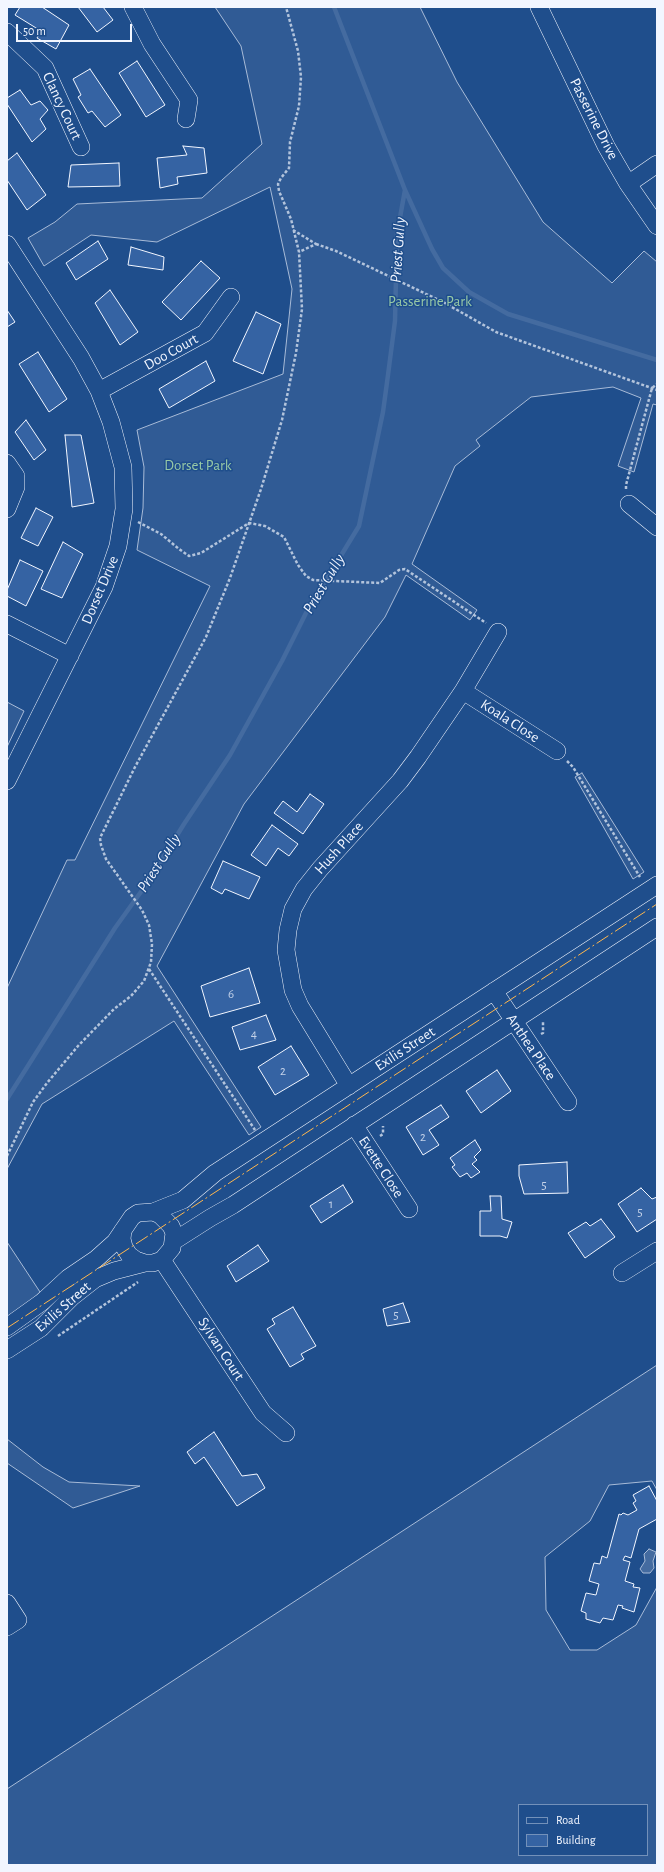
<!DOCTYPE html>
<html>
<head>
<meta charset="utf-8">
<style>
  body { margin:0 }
  #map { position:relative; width:664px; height:1872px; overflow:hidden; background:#1f4e8c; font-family:"Alegreya Sans",sans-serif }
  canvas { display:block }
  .frame { position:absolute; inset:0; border:8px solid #f2f6ff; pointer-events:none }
  .legend { position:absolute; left:518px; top:1804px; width:130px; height:52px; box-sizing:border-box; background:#1f4e8c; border:1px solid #7391ba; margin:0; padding:5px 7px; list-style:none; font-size:12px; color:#f2f6ff }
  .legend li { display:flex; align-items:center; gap:8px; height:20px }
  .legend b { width:20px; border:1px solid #7391ba }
  .scale { position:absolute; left:16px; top:24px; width:116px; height:18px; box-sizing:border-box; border:2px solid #f2f6ff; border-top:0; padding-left:5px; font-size:12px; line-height:14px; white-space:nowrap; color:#f2f6ff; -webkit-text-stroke:3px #1f4e8c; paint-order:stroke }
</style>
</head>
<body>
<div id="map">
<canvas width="664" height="1872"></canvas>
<div class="frame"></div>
<ul class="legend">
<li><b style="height:5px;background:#1f4e8c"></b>Road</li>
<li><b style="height:11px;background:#3563a3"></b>Building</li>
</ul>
<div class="scale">50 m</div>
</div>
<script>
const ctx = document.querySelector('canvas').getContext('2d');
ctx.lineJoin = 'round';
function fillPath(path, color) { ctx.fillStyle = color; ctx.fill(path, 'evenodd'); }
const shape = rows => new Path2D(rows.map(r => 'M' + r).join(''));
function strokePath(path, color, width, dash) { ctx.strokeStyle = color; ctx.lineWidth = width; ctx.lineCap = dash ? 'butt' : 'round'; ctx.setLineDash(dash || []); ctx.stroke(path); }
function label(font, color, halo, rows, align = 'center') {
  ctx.font = font + ' "Alegreya Sans",sans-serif'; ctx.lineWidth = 3; ctx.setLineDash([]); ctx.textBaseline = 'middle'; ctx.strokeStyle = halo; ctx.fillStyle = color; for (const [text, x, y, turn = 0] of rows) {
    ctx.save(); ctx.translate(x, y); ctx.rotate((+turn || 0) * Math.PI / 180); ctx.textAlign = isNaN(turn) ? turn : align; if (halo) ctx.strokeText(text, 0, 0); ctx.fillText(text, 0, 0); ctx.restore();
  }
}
const built = shape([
  [215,7,420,7,457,82,543,222,612,283,644,251,657,262,657,405,653,404,634,472,618,466,641,398,613,387,531,397,476,440,480,446,455,466,412,564,477,610,470,620,406,575,385,617,244,804,157,966,261,1127,249,1135,174,1021,42,1104,7,1169,7,988,67,860,75,860,210,586,137,550,143,508,144,467,137,430,283,374,292,289,270,187,157,242,91,235,44,266,28,238,55,222,77,204,202,198,262,144,241,46,215,7],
  [7,702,24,711,7,747,7,702],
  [582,773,644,872,633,879,575,777,582,773],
  [7,1242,40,1292,16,1315,7,1320,7,1242],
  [657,1365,657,1490,652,1481,609,1485,590,1521,545,1557,546,1610,570,1650,597,1650,636,1625,657,1587,657,1865,7,1865,7,1789,657,1365],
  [519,1805,647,1805,647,1855,519,1855,519,1805],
  [7,1439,43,1467,69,1482,140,1486,73,1508,7,1463,7,1439]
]);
const water = shape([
  [649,1549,656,1552,653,1561,654,1568,650,1573,643,1573,640,1569,645,1561,644,1554,649,1549]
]);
const stream = shape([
  [334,7,405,190,432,249,443,268,469,292,508,314,657,360],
  [7,1099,115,928,148,882,184,824,230,755,282,661,306,613,359,526,383,412,388,375,395,321,397,234,405,190]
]);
const building = shape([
  [20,7,42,7,69,25,56,49,37,38,41,31,15,15,20,7],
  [78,7,103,7,113,20,97,32,78,7],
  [137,61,165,105,146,117,119,73,137,61],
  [90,69,121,115,105,127,92,111,88,113,78,97,81,95,73,79,90,69],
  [20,90,31,105,40,101,48,110,40,119,46,129,32,142,7,104,7,98,20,90],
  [183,146,204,148,207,173,177,177,178,184,160,188,157,158,187,155,183,146],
  [17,153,46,195,27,210,7,180,7,161,17,153],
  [119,163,120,186,68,187,71,165,119,163],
  [98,241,108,259,76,280,66,263,98,241],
  [131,247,164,257,163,270,128,265,131,247],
  [201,261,220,278,181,320,162,302,201,261],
  [110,290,138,332,120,345,95,303,110,290],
  [7,310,15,322,7,327,7,310],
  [256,312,281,324,263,374,233,361,256,312],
  [38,352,67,399,49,412,19,364,38,352],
  [206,361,215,381,169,408,159,389,206,361],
  [26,420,46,450,34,460,15,432,26,420],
  [65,435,81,435,94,503,72,507,65,435],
  [36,508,53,517,38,546,21,538,36,508],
  [63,542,83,554,62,598,41,589,63,542],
  [20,560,43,571,26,606,7,596,7,590,20,560],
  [310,794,324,804,303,834,274,813,283,801,297,812,310,794],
  [272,825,298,844,289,856,278,848,266,866,251,855,272,825],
  [223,861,260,877,249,899,225,889,222,894,211,888,223,861],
  [249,968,260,1003,210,1017,201,986,249,968],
  [266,1015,276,1040,240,1050,232,1027,266,1015],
  [291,1046,309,1075,275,1095,258,1067,291,1046],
  [497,1070,511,1091,481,1113,466,1091,497,1070],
  [441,1105,449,1117,429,1130,439,1145,423,1155,406,1127,441,1105],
  [475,1140,481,1150,474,1157,477,1160,472,1164,480,1172,471,1178,467,1173,460,1177,452,1167,455,1165,450,1158,475,1140],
  [567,1162,568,1193,524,1194,519,1176,519,1165,567,1162],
  [343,1185,353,1202,321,1223,310,1206,343,1185],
  [641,1188,652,1199,657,1197,657,1219,637,1232,618,1204,641,1188],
  [490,1196,501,1196,502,1219,512,1222,507,1238,500,1236,480,1236,480,1211,491,1211,490,1196],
  [601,1219,615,1237,585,1258,568,1233,586,1222,590,1226,601,1219],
  [258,1245,269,1261,236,1282,227,1266,258,1245],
  [403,1303,410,1322,387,1326,383,1309,403,1303],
  [293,1307,316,1346,301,1354,304,1359,290,1367,267,1329,275,1324,272,1319,293,1307],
  [214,1432,242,1476,257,1474,265,1488,237,1506,204,1457,195,1464,187,1452,214,1432],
  [649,1486,657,1501,657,1519,639,1529,631,1558,625,1556,623,1560,630,1562,625,1581,634,1584,633,1587,640,1588,634,1612,622,1608,623,1606,618,1605,613,1620,603,1618,600,1623,586,1619,586,1613,581,1611,586,1593,596,1595,599,1584,589,1581,594,1563,600,1564,602,1556,607,1558,619,1514,621,1515,623,1513,628,1515,637,1510,633,1503,636,1501,633,1495,649,1486]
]);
const path = shape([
  [293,230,316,244,299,252],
  [316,244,336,251,443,302,496,332,657,390],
  [626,489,626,485,652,388,657,384],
  [138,522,161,534,179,549,189,556,201,553,249,523,265,526,284,537,298,565,306,576,313,580,380,583,399,570,405,569,486,623],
  [567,761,573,767,640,877],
  [149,969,255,1130],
  [541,1034,543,1033,543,1022],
  [380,1136,383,1134,383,1126],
  [7,1156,33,1102,47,1083,78,1046,114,1009,131,996,144,981,151,962,152,944,149,925,142,910,106,859,101,845,100,838,135,767,206,637,230,578,261,489,282,420,296,353,302,309,299,252,291,219,279,191,278,184,281,178,289,168,290,142,299,106,301,77,298,51,286,7],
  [58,1336,138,1282]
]);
const minor = shape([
  [133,7,152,44,189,100,186,119],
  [539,7,606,146,628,184,657,226],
  [7,32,45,68,81,147],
  [628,184,657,164],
  [7,244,81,358,99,391,111,422,123,467,124,509,118,546,104,587,7,781],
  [99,391,205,333,231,297],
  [7,463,16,476,16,487,7,509],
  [629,504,657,527],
  [7,624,70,656],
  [463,691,557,751],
  [494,991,568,1102],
  [349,1086,300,1006,293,990,286,950,288,930,293,909,304,889,320,869,400,781,418,757,463,691,498,632],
  [354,1125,409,1209],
  [153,1212,183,1200,215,1173,657,885],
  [123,1230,122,1239,124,1247,129,1255,136,1260,145,1263],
  [174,1241,210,1218,233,1205,657,927],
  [162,1260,263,1413,286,1433],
  [622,1273,657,1251],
  [7,1327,42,1302,68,1278,96,1259,115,1242,132,1217,138,1213,153,1212,160,1215,171,1226,174,1233,172,1248,162,1260,153,1263,145,1263,114,1271,95,1279,72,1297,41,1328,7,1350],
  [7,1603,18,1620,7,1627]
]);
const power = shape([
  [7,1328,657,904]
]);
const numberNames = [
  ["6",231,994],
  ["4",254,1034],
  ["2",283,1071],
  ["2",423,1137],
  ["5",544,1185],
  ["1",331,1204],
  ["5",640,1212],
  ["5",396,1315]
];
const streetNames = [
  ["Clancy Court",62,106,65],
  ["Passerine Drive",594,119,63],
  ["Doo Court",171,352,-29],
  ["Dorset Drive",100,590,-67],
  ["Koala Close",510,721,33],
  ["Hush Place",339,848,-48],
  ["Anthea Place",531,1047,56],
  ["Exilis Street",405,1049,-33],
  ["Evette Close",381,1167,57],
  ["Exilis Street",63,1307,-41],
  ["Sylvan Court",221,1349,57]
];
const parkNames = [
  ["Passerine Park",430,301],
  ["Dorset Park",198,465]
];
const waterNames = [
  ["Priest Gully",398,250,-86],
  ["Priest Gully",324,584,-59],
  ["Priest Gully",159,863,-57]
];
fillPath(built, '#305b95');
strokePath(built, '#a8bbd7', 1);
fillPath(water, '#446ba0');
strokePath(water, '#a8bbd7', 1);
strokePath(stream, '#446ba0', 4.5);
fillPath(building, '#3563a3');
strokePath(building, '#f2f6ff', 1);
strokePath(minor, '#f2f6ff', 18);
strokePath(path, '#b3c4dc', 2.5, [3, 2]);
strokePath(minor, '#1f4e8c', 17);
strokePath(power, '#ffb74d', 1, [14, 3, 2, 3]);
label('13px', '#c3d1e8', null, numberNames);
label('15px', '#f2f6ff', '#1f4e8c', streetNames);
label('15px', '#97c8a6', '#1f4e8c', parkNames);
label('italic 16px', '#f2f6ff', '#1f4e8c', waterNames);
</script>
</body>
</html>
